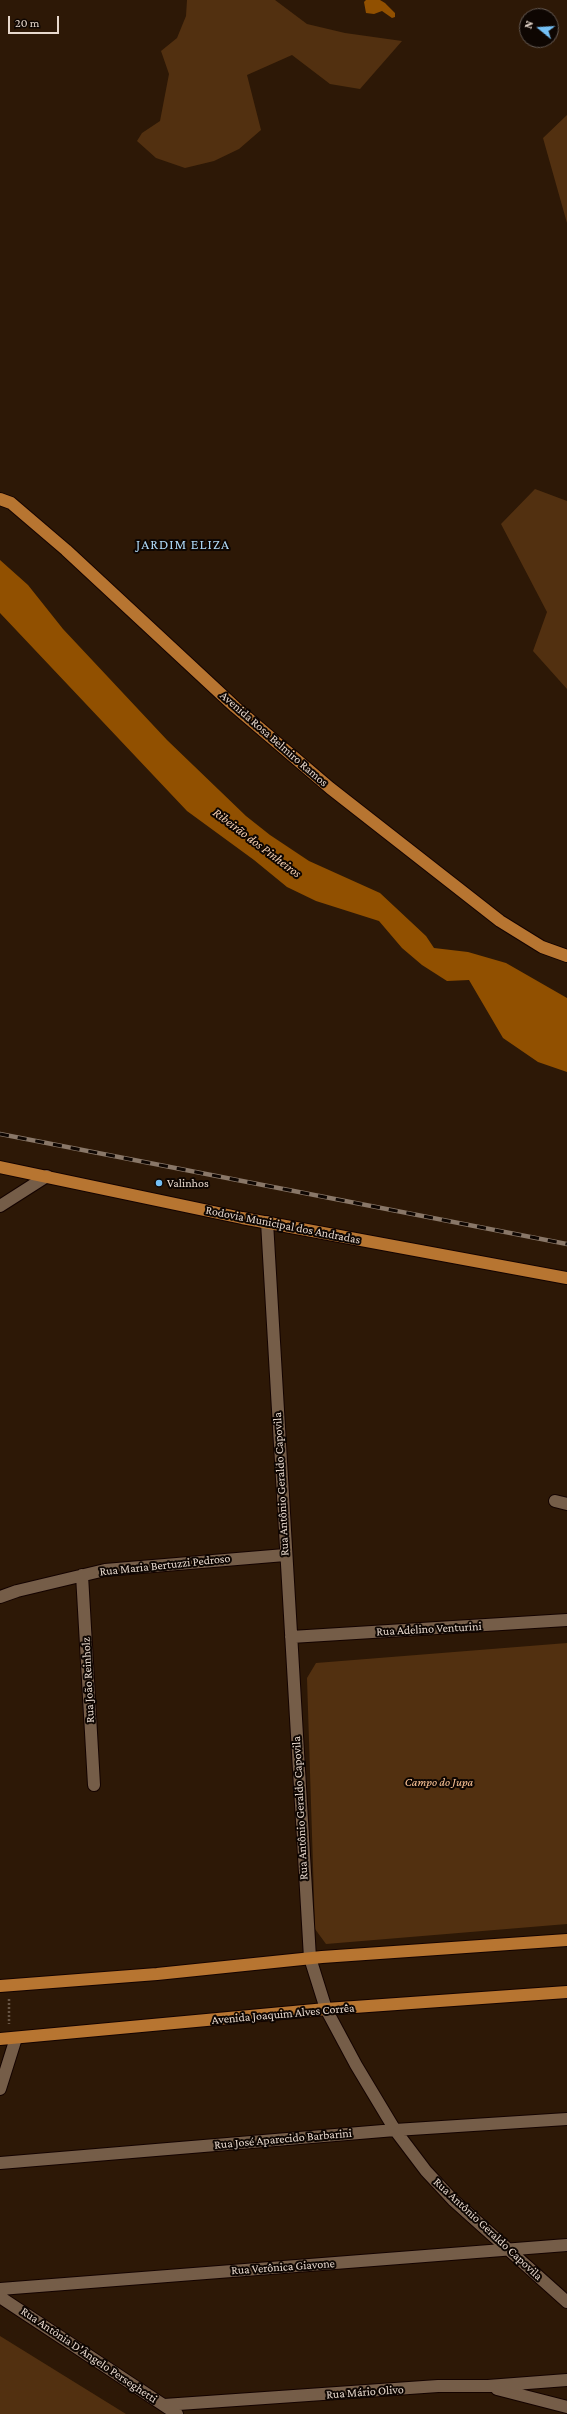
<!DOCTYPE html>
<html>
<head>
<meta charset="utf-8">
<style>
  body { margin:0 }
  #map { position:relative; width:567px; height:2414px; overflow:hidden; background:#2d1806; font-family:"Crimson Pro",serif }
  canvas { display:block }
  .north { position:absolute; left:519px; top:8px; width:40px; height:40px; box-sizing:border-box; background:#0e0602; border:1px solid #655a53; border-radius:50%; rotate:288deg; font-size:11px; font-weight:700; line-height:16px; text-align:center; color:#e7d8cd }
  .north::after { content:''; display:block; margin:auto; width:14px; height:18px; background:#74c0f6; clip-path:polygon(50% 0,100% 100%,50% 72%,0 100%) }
  .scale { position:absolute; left:8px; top:16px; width:51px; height:18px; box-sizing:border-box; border:2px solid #e7d8cd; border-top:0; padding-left:5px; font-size:12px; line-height:14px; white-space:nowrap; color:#e7d8cd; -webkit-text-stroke:3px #0e0602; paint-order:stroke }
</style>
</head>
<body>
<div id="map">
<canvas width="567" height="2414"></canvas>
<div class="north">N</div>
<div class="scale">20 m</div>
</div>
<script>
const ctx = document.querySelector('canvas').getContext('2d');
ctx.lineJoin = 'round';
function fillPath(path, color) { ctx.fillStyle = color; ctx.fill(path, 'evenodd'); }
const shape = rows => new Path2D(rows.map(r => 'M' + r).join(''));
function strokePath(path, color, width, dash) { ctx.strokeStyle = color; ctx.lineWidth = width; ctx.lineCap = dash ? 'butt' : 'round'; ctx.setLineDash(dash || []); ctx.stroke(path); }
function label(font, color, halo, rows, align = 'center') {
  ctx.font = font + ' "Crimson Pro",serif'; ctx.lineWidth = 4; ctx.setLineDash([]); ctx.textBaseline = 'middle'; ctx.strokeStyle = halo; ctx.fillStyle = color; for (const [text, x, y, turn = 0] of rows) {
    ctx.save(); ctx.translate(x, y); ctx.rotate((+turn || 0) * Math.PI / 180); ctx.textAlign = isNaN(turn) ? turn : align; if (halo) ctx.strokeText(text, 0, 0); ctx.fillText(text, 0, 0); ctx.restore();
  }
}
const green = shape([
  [187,0,275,0,307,24,345,33,402,41,360,89,330,84,292,55,247,75,261,130,239,149,214,161,185,168,156,158,137,141,142,133,160,121,169,74,161,51,177,38,186,16],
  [567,115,567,223,543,138],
  [535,489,567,501,567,689,533,651,547,612,501,524],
  [567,1643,567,1924,326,1944,315,1929,307,1678,316,1663],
  [0,2336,126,2414,0,2414]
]);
const water = shape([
  [366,0,380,0,385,3,395,13,395,17,392,18,382,11,374,14,366,13,364,2],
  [0,560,28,585,63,629,167,740,246,816,270,835,309,861,380,893,426,936,434,948,468,952,506,963,567,998,567,1072,538,1062,503,1038,469,980,447,981,422,965,402,948,379,921,316,901,287,887,254,860,187,811,0,613]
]);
const path = shape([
  [9,1999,9,2024]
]);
const minor = shape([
  [0,1206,47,1176],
  [267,1222,310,1958,326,2009,356,2065,395,2130,426,2171,453,2200,567,2302],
  [555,1501,567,1504],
  [82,1575,94,1785],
  [0,1597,17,1591,105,1570,285,1555],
  [291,1637,567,1620],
  [0,2089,16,2038],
  [0,2163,395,2130,567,2119],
  [0,2289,567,2245],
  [0,2297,177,2414],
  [497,2389,567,2407],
  [164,2405,438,2386,488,2386,567,2380]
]);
const major = shape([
  [0,499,11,503,66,550,235,707,330,788,500,921,542,947,567,956],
  [0,1167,242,1218,567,1278],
  [0,1986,157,1974,322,1957,567,1940],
  [0,2039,326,2009,567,1992]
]);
const rail = shape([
  [0,1134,567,1244]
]);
const markers = [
  [159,1183,4,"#74c0f6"]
];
const streetNames = [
  ["Avenida Rosa Belmiro Ramos",274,739,41],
  ["Rodovia Municipal dos Andradas",283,1225,11],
  ["Rua Antônio Geraldo Capovila",281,1484,-93],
  ["Rua Maria Bertuzzi Pedroso",165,1565,-6],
  ["Rua Adelino Venturini",429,1629,-3],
  ["Rua João Reinholz",88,1680,-93],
  ["Rua Antônio Geraldo Capovila",300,1808,-93],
  ["Avenida Joaquim Alves Corrêa",283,2014,-5],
  ["Rua José Aparecido Barbarini",283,2139,-5],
  ["Rua Antônio Geraldo Capovila",488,2229,43],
  ["Rua Verônica Giavone",283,2267,-4],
  ["Rua Antônia D'Ângelo Perseghetti",89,2355,34],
  ["Rua Mário Olivo",365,2392,-4]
];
const poiNames = [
  ["Valinhos",167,1183]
];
const parkNames = [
  ["Campo do Jupa",439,1782]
];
const waterNames = [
  ["Ribeirão dos Pinheiros",257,843,37]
];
const quarterNames = [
  ["JARDIM ELIZA",183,545]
];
fillPath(green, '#523010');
fillPath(water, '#915000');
strokePath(minor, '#140300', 14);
strokePath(major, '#140300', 14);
strokePath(path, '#675444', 2.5, [2, 2]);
strokePath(minor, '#755d48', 12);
strokePath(major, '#b77531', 12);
strokePath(rail, '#897768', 4.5);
strokePath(rail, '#0e0602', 3, [9]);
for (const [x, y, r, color] of markers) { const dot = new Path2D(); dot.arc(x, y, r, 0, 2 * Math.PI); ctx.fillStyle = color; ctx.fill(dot); strokePath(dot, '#0e0602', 1.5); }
label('12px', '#e7d8cd', '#0e0602', streetNames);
label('12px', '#e7d8cd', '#0e0602', poiNames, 'left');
label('italic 12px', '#ffc698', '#0e0602', parkNames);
label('italic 13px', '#f5cfb0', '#0e0602', waterNames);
ctx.letterSpacing = '1px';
label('14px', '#aed7f5', '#0e0602', quarterNames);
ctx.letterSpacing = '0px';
</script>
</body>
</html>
